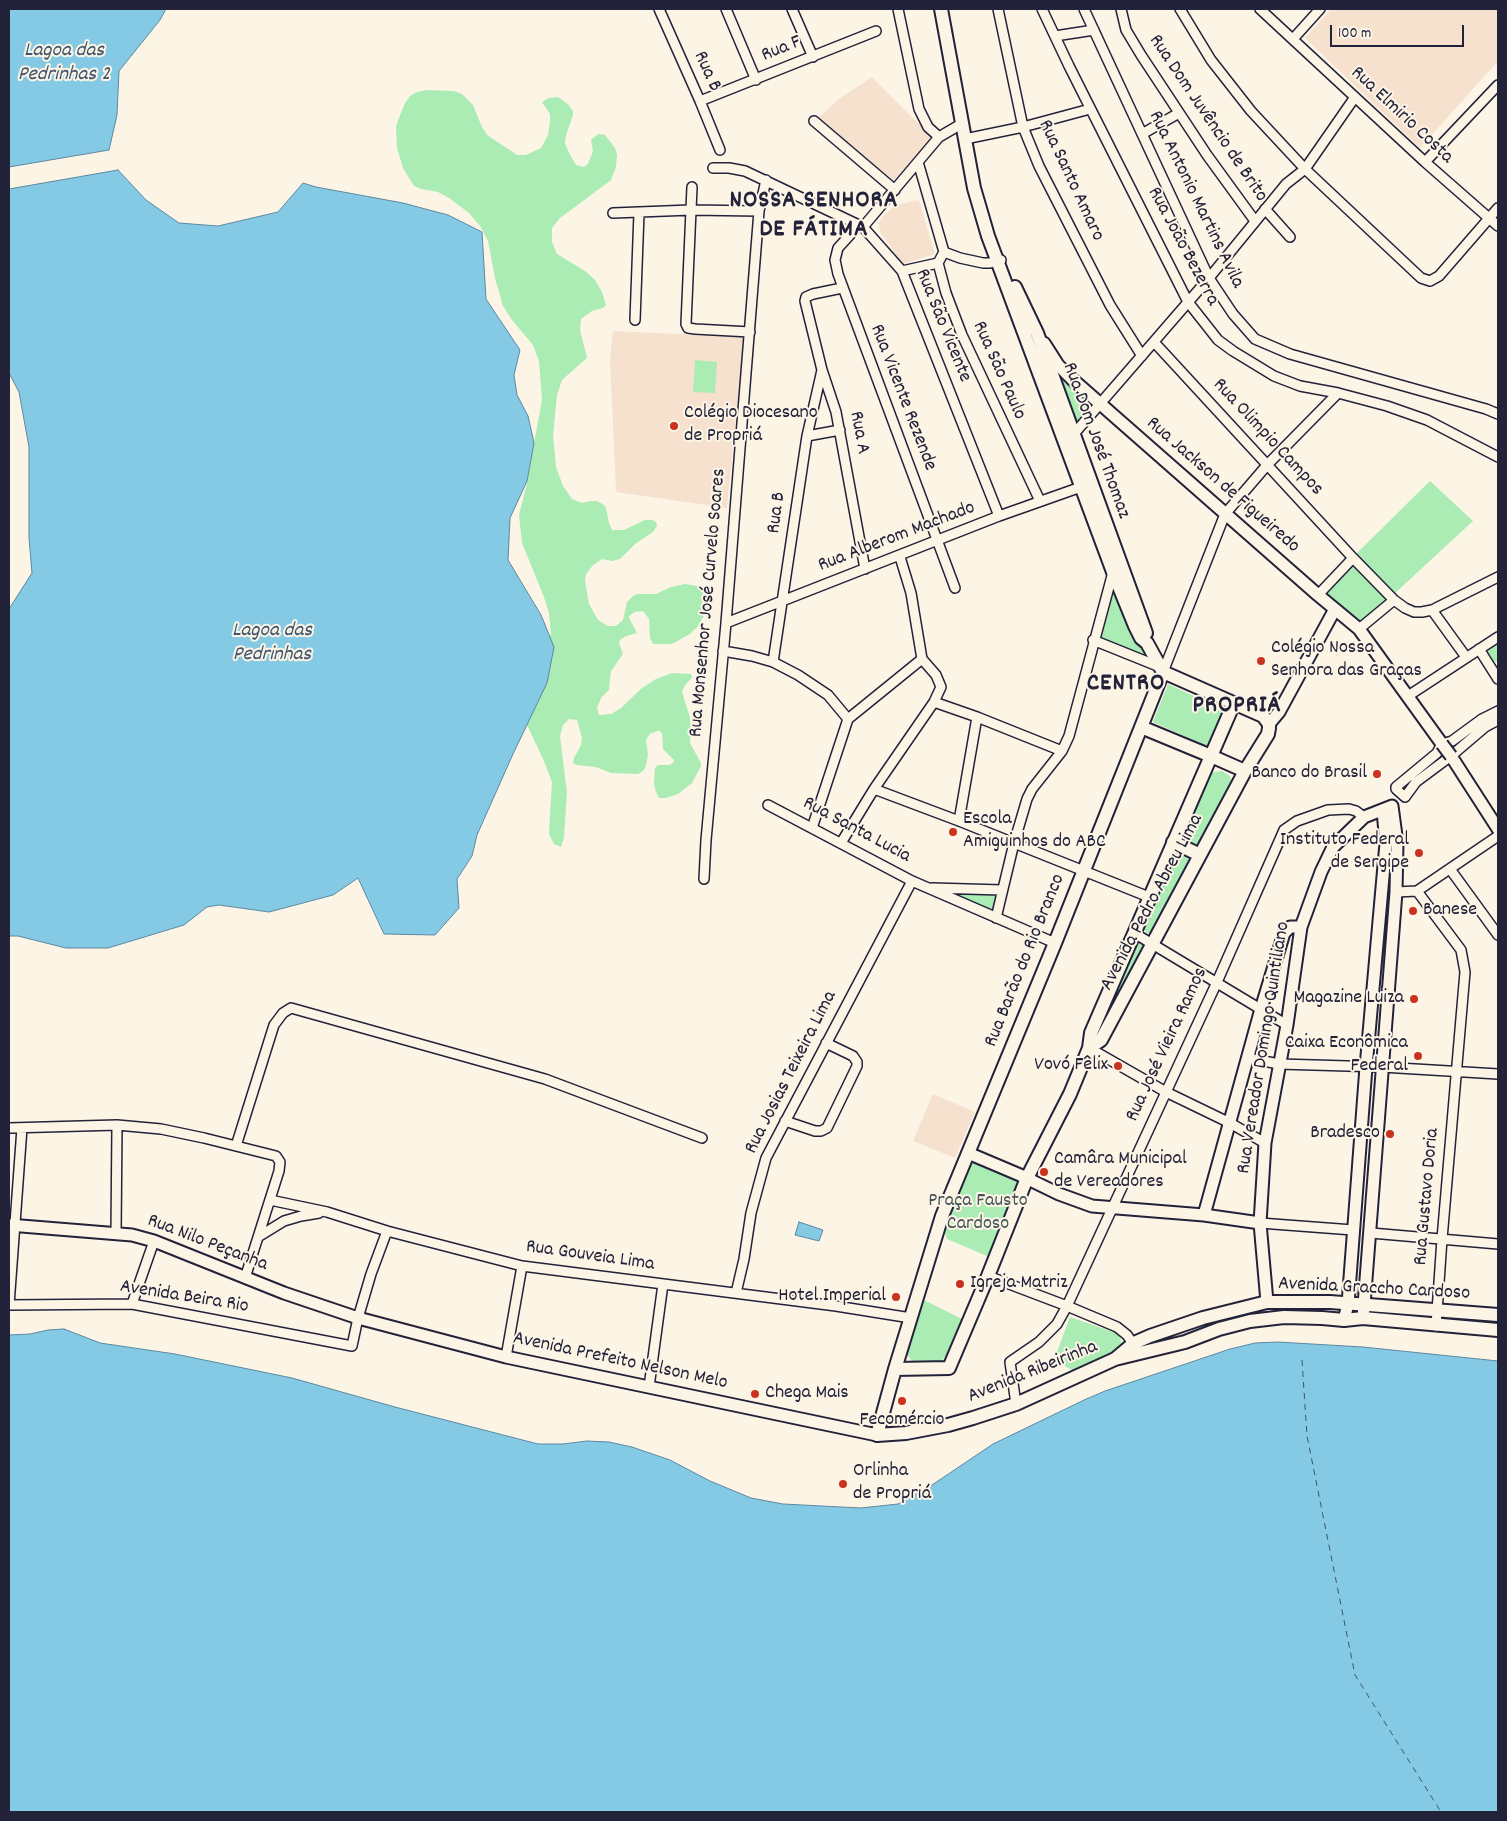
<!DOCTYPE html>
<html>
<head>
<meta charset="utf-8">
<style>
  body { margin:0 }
  #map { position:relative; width:1507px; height:1821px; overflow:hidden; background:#fcf5e5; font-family:Dekko,sans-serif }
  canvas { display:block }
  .frame { position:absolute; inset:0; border:10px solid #22223b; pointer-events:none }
  .scale { position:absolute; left:1330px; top:25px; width:134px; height:22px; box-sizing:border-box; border:2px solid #22223b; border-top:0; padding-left:6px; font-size:15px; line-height:18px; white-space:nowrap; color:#22223b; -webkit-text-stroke:4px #fcf5e5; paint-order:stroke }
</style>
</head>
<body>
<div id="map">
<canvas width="1507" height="1821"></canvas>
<div class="frame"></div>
<div class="scale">100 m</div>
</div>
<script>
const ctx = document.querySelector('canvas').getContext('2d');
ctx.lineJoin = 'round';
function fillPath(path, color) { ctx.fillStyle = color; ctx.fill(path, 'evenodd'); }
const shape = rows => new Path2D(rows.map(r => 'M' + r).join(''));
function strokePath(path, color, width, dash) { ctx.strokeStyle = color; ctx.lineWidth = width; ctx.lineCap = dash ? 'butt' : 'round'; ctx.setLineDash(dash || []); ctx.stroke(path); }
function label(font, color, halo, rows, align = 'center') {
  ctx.font = font + ' Dekko,sans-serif'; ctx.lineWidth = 4; ctx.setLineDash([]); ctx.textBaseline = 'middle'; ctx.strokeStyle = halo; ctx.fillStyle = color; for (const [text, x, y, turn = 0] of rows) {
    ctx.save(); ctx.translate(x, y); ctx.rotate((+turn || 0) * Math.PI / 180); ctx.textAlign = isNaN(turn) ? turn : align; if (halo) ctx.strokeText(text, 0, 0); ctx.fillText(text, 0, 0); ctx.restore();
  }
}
const built = shape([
  [1331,9,1498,9,1498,61,1420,148,1305,38],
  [872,77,932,137,894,180,815,121,839,99],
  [919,200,935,254,903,264,880,232,879,223,883,216,896,205],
  [613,331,744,337,727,508,616,492,610,360],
  [933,1094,975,1112,955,1158,913,1141]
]);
const green = shape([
  [427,90,454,91,462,94,473,105,482,127,487,135,517,155,526,155,541,148,548,135,550,121,550,114,542,102,549,98,558,97,568,104,573,111,573,115,566,135,565,143,568,151,576,165,584,167,588,164,593,151,591,140,598,134,605,135,615,148,617,155,616,167,611,180,560,218,552,228,552,242,557,254,585,271,595,280,602,292,606,305,603,308,592,311,581,319,580,330,587,358,562,380,557,395,553,435,556,467,563,486,572,499,582,503,590,501,597,501,604,505,606,508,609,523,612,530,624,530,645,520,653,520,656,522,657,526,653,532,635,544,620,559,612,561,602,559,593,565,586,574,585,581,589,604,598,620,608,626,616,626,623,620,627,602,633,596,637,594,656,594,671,587,685,584,703,587,709,595,711,601,708,609,698,626,690,634,672,644,653,644,650,638,649,619,643,611,635,612,629,616,630,620,637,633,626,636,620,640,619,643,623,654,611,671,609,690,601,698,597,708,599,715,611,714,621,708,642,688,656,679,672,673,691,674,692,678,685,685,682,692,690,718,691,732,690,743,701,763,701,766,692,783,678,794,666,798,659,798,656,792,654,784,655,768,658,765,669,765,673,763,674,760,663,749,662,734,660,731,657,731,650,734,646,740,648,755,646,766,644,770,638,774,611,773,596,767,576,765,573,763,574,758,581,745,582,738,577,720,569,719,563,725,560,736,567,793,564,837,561,847,554,844,549,834,552,782,544,761,526,723,547,640,551,634,549,613,544,597,522,543,519,515,526,487,542,400,539,361,533,345,512,320,503,306,495,278,488,241,480,226,469,213,449,198,438,192,421,189,414,186,403,168,397,148,396,127,399,118,405,103,410,96,417,92],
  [695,360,717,362,715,393,693,392],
  [1061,374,1094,403,1074,428,1057,378],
  [1430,481,1473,521,1394,594,1356,554],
  [1353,565,1386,600,1361,623,1325,592],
  [1112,585,1146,655,1101,638],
  [1498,642,1498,661,1495,662,1491,661,1487,654,1488,649],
  [1168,684,1225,711,1209,747,1153,722],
  [1222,771,1230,776,1232,784,1202,844,1190,844,1186,840,1183,833,1208,775,1214,772],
  [1180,854,1188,858,1190,864,1154,932,1147,933,1142,927,1172,857],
  [942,891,998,893,993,913],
  [1136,943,1142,943,1145,948,1090,1044],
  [972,1159,1017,1182,991,1253,987,1256,947,1239,944,1231],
  [924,1300,962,1319,950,1353,941,1361,917,1362,912,1361,908,1356,908,1349],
  [1070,1317,1119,1334,1122,1344,1120,1348,1117,1352,1074,1371,1059,1363,1055,1357]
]);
const water = shape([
  [9,9,166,9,160,20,119,71,117,115,109,150,9,167,9,9],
  [118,170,146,200,179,223,218,226,278,212,303,183,316,187,403,203,448,215,482,232,486,299,520,350,514,375,517,395,528,416,534,443,527,481,510,518,508,560,541,615,554,647,547,683,513,754,477,835,472,856,457,879,459,908,435,935,384,934,358,878,333,895,269,912,219,905,207,907,184,925,108,948,66,948,18,936,9,936,9,609,32,573,29,538,29,447,19,392,9,373,9,189,118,170],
  [799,1222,823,1230,819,1241,795,1235,799,1222],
  [64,1329,100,1343,175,1354,292,1378,395,1407,538,1444,563,1444,587,1441,609,1442,632,1447,670,1460,710,1481,751,1498,783,1504,861,1508,898,1504,929,1487,993,1444,1084,1400,1105,1391,1230,1349,1255,1343,1278,1342,1363,1347,1498,1361,1498,1812,9,1812,9,1335,30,1334,48,1330,64,1329]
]);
const ferry = shape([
  [1302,1360,1307,1436,1355,1675,1441,1812]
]);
const street = shape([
  [659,9,700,101,720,150],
  [726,9,756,80],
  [792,9,813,57],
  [898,9,919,109,928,127,939,137],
  [998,9,1023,127,1039,166,1110,305,1142,356],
  [1042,9,1069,66,1188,302,1218,340,1233,351,1274,376,1300,386,1338,393,1387,406,1427,420,1498,457],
  [1084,9,1209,278,1233,314,1255,339,1290,354,1486,409,1498,414],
  [1121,9,1126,30,1141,55,1207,155,1255,221],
  [1180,9,1211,60,1251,111,1305,169,1421,278,1430,281,1439,276,1498,208],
  [1260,9,1425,162,1498,226],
  [1055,36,1094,30],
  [1293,39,1320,9],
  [700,101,876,31],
  [814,121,895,190],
  [1142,134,1179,113],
  [965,139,1023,127,1090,109],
  [918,162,944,252],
  [1425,162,1498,85],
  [713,168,729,168,745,171,863,227,902,271,999,516],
  [692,187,686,324,688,328,695,329,750,332],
  [1265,209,1290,237],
  [613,213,691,210,759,211],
  [859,225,838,248,835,260,838,274,955,588],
  [863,227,939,137,963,123],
  [944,252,938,263,946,293,962,335,1040,501],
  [944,252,960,258,983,263,990,263,1001,260],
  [902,271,938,263],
  [842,288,813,294,806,297,805,301,822,370,836,412,865,569],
  [635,320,639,213],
  [1154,342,1353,558,1394,600,1405,608,1414,612,1422,612,1432,610,1498,577],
  [1073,435,1209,278,1286,184,1305,169,1355,97],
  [807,436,840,430],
  [1318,595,1353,558],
  [1432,610,1466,657],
  [726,623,999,516,1081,487],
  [1359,629,1394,600],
  [1093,640,1160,667],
  [1479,649,1498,679],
  [723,651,752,656,773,662,798,675,828,695,848,719],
  [773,662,807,436,822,370],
  [1163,672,1225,514,1268,464,1338,393],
  [1408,696,1498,637],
  [934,702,977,717,1062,751],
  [1498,711,1482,719,1452,741,1442,744,1437,753,1396,787,1396,789,1405,797,1416,782,1451,756,1485,727,1498,720],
  [874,789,959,821,1149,897],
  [768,805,912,881,1055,943],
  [959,821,977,717],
  [812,828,848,719,922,659],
  [841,843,874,789,934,702,941,687,936,675,922,659,911,593,900,557],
  [1450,869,1498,935],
  [704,879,706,840,726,623,759,211,766,180],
  [932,888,1002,890],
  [1417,891,1461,950,1465,972,1442,1239,1436,1326],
  [1396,892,1417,891,1498,836],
  [996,918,1014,843,1027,799,1032,789,1062,751,1069,736,1113,572],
  [1134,933,1287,1025],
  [1089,1048,1166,1092,1230,1123,1265,1143],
  [1248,1058,1279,1064,1382,1067,1498,1074],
  [785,1121,815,1131,821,1131,827,1128,857,1066,857,1062,853,1056,826,1043],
  [9,1128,117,1125,161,1129,204,1138,276,1156,280,1162,279,1171,245,1278],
  [236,1146,274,1025,283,1013,291,1008,545,1079,702,1138],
  [270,1200,327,1212,387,1231,522,1266,836,1306,911,1318],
  [1260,1223,1353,1230],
  [116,1233,117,1125],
  [1371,1233,1498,1244],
  [258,1237,284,1221,301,1216,319,1213],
  [988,1276,1067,1306,1117,1327,1127,1335,1136,1348],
  [736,1293,744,1259,751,1213,766,1158,912,881],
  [132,1304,154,1241],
  [9,1305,132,1304,352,1346,358,1318,371,1274,387,1231],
  [9,1305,22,1128],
  [506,1357,522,1266],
  [649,1387,663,1284],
  [1016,1404,1010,1362,1039,1342,1057,1324,1067,1306,1217,982,1284,830,1297,821,1328,810,1349,809,1356,811,1364,817]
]);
const secondary = shape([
  [1044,343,1058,365,1072,379,1318,595,1359,629,1442,744],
  [1269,724,1279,712,1335,609],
  [1451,756,1498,829],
  [968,1153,1020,1175,1059,1194,1092,1206,1204,1215,1260,1223],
  [1204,1215,1261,1009,1284,933,1290,927,1301,927],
  [9,1225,132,1235,154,1241,284,1293,358,1318,506,1357,877,1435],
  [1267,1302,1260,1223,1265,1143,1287,1025,1301,927,1321,872,1333,847,1364,817,1392,806,1397,843,1396,892,1363,1318],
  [1344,1320,1348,1304,1366,1067,1386,843,1383,811]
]);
const primary = shape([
  [941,9,974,188,988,236,1113,572,1135,626,1141,638,1147,643,1163,672],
  [1015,287,1037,333,1146,633],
  [1163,672,1055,943,942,1216,895,1369,877,1435,906,1433,948,1425,973,1418,1016,1404,1115,1359,1185,1342,1219,1329,1250,1321,1284,1317,1322,1318,1344,1320,1363,1318,1498,1330],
  [1234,703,1211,756,1245,771],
  [1173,842,1200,855],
  [1089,1048,1101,1040,1245,771,1268,734,1269,728,1269,724,1263,716,1163,672],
  [1115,1359,1134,1343,1150,1336,1203,1318,1267,1302,1330,1302,1498,1315],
  [895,1369,949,1368,988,1276,1027,1178,1070,1094,1089,1048,1091,1033,1211,756,1141,727]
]);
const secondaryBridge = shape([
  [1442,744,1451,756]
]);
const markers = [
  [674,426,5,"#c8321e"],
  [1261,661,5,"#c8321e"],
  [1377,774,5,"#c8321e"],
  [953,832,5,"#c8321e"],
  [1419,853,5,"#c8321e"],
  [1413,911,5,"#c8321e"],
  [1414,999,5,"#c8321e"],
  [1418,1056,5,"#c8321e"],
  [1118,1066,5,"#c8321e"],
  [1390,1134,5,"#c8321e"],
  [1044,1172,5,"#c8321e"],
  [960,1284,5,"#c8321e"],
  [896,1297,5,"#c8321e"],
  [755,1394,5,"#c8321e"],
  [902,1401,5,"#c8321e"],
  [843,1484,5,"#c8321e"]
];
const streetNames = [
  ["Rua F",782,50,-22],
  ["Rua B",706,72,66],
  ["Rua Elmirio Costa",1401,116,43],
  ["Rua Dom Juvêncio de Brito",1207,119,56],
  ["Rua Santo Amaro",1070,181,65],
  ["Rua Antonio Martins Avila",1195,200,64],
  ["Rua João Bezerra",1182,247,62],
  ["Rua São Vicente",942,326,68],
  ["Rua São Paulo",998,371,66],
  ["Rua Vicente Rezende",902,398,69],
  ["Rua A",858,433,79],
  ["Rua Olimpio Campos",1267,438,47],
  ["Rua Dom José Thomaz",1095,441,70],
  ["Rua Jackson de Figueiredo",1222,486,41],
  ["Rua B",778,513,-82],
  ["Rua Alberom Machado",897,538,-21],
  ["Rua Monsenhor José Curvelo Soares",709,603,-85],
  ["Rua Santa Lucia",856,831,28],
  ["Avenida Pedro Abreu Lima",1153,903,-62],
  ["Rua Barão do Rio Branco",1026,961,-68],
  ["Rua José Vieira Ramos",1168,1045,-65],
  ["Rua Vereador Domingo Quintiliano",1265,1048,-81],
  ["Rua Josias Teixeira Lima",792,1073,-63],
  ["Rua Gustavo Doria",1428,1197,-85],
  ["Rua Nilo Peçanha",207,1244,21],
  ["Rua Gouveia Lima",590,1257,8],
  ["Avenida Graccho Cardoso",1374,1290,3],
  ["Avenida Beira Rio",184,1298,9],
  ["Avenida Prefeito Nelson Melo",620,1362,12],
  ["Avenida Ribeirinha",1033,1373,-22]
];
const poiNames = [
  ["Colégio Diocesano",684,414],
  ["de Propriá",684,437],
  ["Colégio Nossa",1271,649],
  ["Senhora das Graças",1271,672],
  ["Banco do Brasil",1367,774,"right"],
  ["Escola",963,820],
  ["Amiguinhos do ABC",963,843],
  ["Instituto Federal",1409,841,"right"],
  ["de Sergipe",1409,864,"right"],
  ["Banese",1423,911],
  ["Magazine Luiza",1404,999,"right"],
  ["Caixa Econômica",1408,1044,"right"],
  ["Federal",1408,1067,"right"],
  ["Vovó Fêlix",1108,1066,"right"],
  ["Bradesco",1380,1134,"right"],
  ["Camâra Municipal",1054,1160],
  ["de Vereadores",1054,1183],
  ["Igreja Matriz",970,1284],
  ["Hotel Imperial",886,1297,"right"],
  ["Chega Mais",765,1394],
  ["Fecomércio",902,1421,"center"],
  ["Orlinha",853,1472],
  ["de Propriá",853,1495]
];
const parkNames = [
  ["Praça Fausto",978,1202],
  ["Cardoso",978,1225]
];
const waterNames = [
  ["Lagoa das",64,52],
  ["Pedrinhas 2",64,76],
  ["Lagoa das",272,632],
  ["Pedrinhas",272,656]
];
const districtNames = [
  ["NOSSA SENHORA",814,203],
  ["DE FÁTIMA",814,232],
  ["CENTRO",1126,686],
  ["PROPRIÁ",1237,708]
];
fillPath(built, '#f6e1cf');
fillPath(green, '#abebb4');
fillPath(water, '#84cae5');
strokePath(water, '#5d87a1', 1);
strokePath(ferry, '#3f546e', 1, [6, 5]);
strokePath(street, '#22223b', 12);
strokePath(secondary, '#22223b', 15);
strokePath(primary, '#22223b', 16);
strokePath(street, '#fcf5e5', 9);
strokePath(secondary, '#fcf5e5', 11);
strokePath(primary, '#fcf5e5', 12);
strokePath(secondaryBridge, '#22223b', 15, []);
strokePath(secondaryBridge, '#fcf5e5', 11);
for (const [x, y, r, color] of markers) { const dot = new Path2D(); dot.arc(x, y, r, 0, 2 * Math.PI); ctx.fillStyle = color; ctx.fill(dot); strokePath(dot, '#fcf5e5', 2); }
label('20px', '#22223b', '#fcf5e5', streetNames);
label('20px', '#22223b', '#fcf5e5', poiNames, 'left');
label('20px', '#445459', '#fcf5e5', parkNames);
label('italic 21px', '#3f546e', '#fcf5e5', waterNames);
ctx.letterSpacing = '1px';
label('bold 25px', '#22223b', '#fcf5e5', districtNames);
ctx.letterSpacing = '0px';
</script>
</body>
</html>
